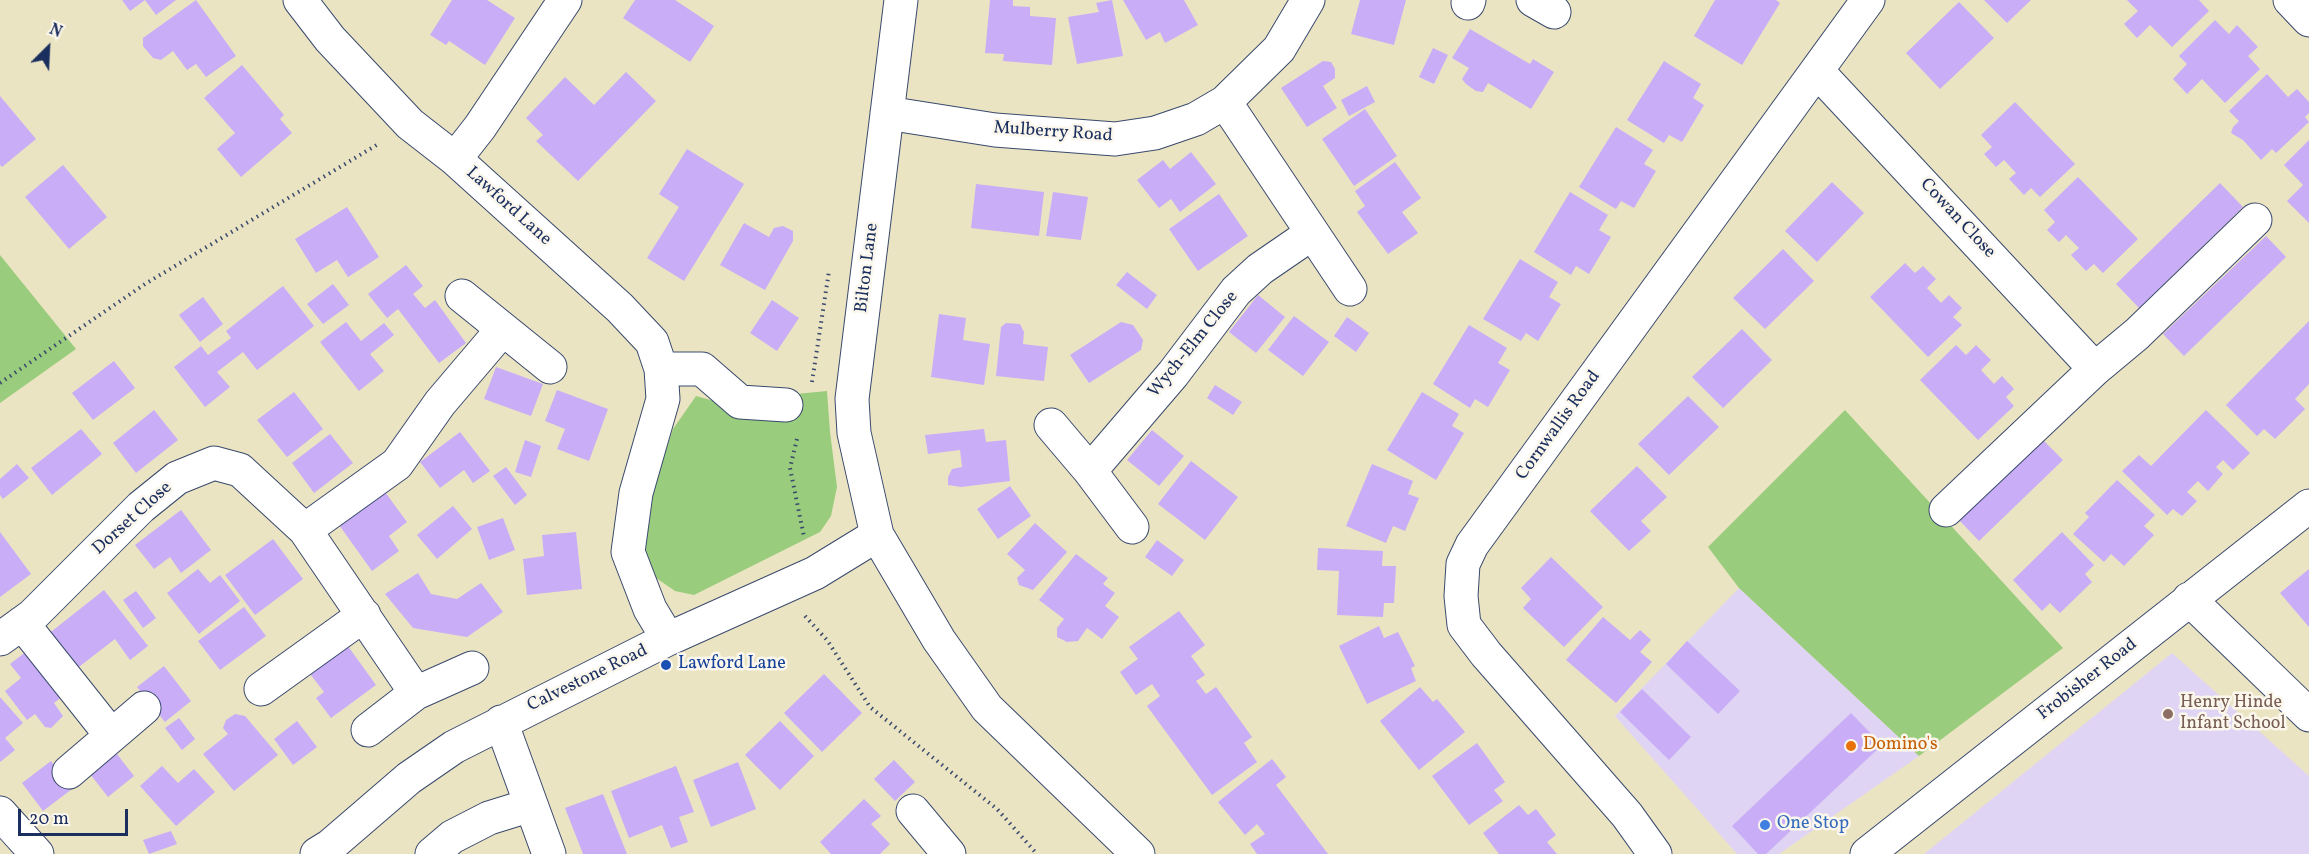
<!DOCTYPE html>
<html>
<head>
<meta charset="utf-8">
<style>
  body { margin:0 }
  #map { position:relative; width:2309px; height:854px; overflow:hidden; background:#ebe4c3; font-family:Vollkorn,serif }
  canvas { display:block }
  .north { position:absolute; left:18px; top:18px; width:60px; height:60px; -webkit-text-stroke:4px #fbf7ec; paint-order:stroke; rotate:24deg; font-size:16px; font-weight:700; line-height:24px; text-align:center; color:#1b2f5e }
  .north::after { content:''; display:block; margin:auto; width:21px; height:27px; background:#1b2f5e; clip-path:polygon(50% 0,100% 100%,50% 72%,0 100%) }
  .scale { position:absolute; left:18px; top:809px; width:110px; height:27px; box-sizing:border-box; border:3px solid #1b2f5e; border-top:0; padding-left:8px; font-size:18px; line-height:21px; white-space:nowrap; color:#1b2f5e; -webkit-text-stroke:4px #fbf7ec; paint-order:stroke }
</style>
</head>
<body>
<div id="map">
<canvas width="2309" height="854"></canvas>
<div class="north">N</div>
<div class="scale">20 m</div>
</div>
<script>
const ctx = document.querySelector('canvas').getContext('2d');
ctx.lineJoin = 'round';
function fillPath(path, color) { ctx.fillStyle = color; ctx.fill(path, 'evenodd'); }
const shape = rows => new Path2D(rows.map(r => 'M' + r).join(''));
function strokePath(path, color, width, dash) { ctx.strokeStyle = color; ctx.lineWidth = width; ctx.lineCap = dash ? 'butt' : 'round'; ctx.setLineDash(dash || []); ctx.stroke(path); }
function label(font, color, halo, rows, align = 'center') {
  ctx.font = font + ' Vollkorn,serif'; ctx.lineWidth = 5; ctx.setLineDash([]); ctx.textBaseline = 'middle'; ctx.strokeStyle = halo; ctx.fillStyle = color; for (const [text, x, y, turn = 0] of rows) {
    ctx.save(); ctx.translate(x, y); ctx.rotate((+turn || 0) * Math.PI / 180); ctx.textAlign = isNaN(turn) ? turn : align; if (halo) ctx.strokeText(text, 0, 0); ctx.fillText(text, 0, 0); ctx.restore();
  }
}
const built = shape([
  [1739,588,1919,756,1779,854,1737,854,1615,716],
  [2172,653,2309,776,2309,854,1924,854]
]);
const green = shape([
  [0,255,76,349,0,403],
  [827,391,830,432,837,487,831,516,820,532,694,595,675,591,649,573,642,536,658,474,673,429,696,396,754,412,796,394],
  [1845,410,2063,648,1919,756,1739,588,1708,547]
]);
const building = shape([
  [122,0,176,0,156,15,145,0,130,11],
  [196,0,236,56,206,77,196,64,187,70,173,51,161,60,153,58,143,46,143,38],
  [452,0,487,0,515,18,485,65,449,41,446,45,430,35],
  [635,0,675,0,714,26,690,62,623,18],
  [990,0,1013,0,1013,6,1030,7,1030,16,1056,18,1052,65,1003,61,1004,54,985,53],
  [1112,0,1123,56,1077,64,1068,17,1099,12,1096,3],
  [1123,0,1184,0,1198,25,1165,43,1160,32,1146,40],
  [1360,0,1406,0,1394,45,1351,34],
  [1715,0,1776,0,1780,3,1742,65,1694,36],
  [1984,0,2031,0,2007,23],
  [2127,0,2199,0,2209,11,2172,47,2150,25,2137,38,2124,24,2138,11],
  [1959,2,1994,38,1940,89,1906,53],
  [2215,20,2229,34,2237,25,2258,47,2248,56,2260,69,2225,103,2202,79,2187,94,2173,79,2187,64,2179,56],
  [1470,29,1530,64,1533,59,1554,72,1531,109,1488,83,1483,92,1476,91,1466,84,1462,79,1469,68,1452,58],
  [1433,48,1448,55,1434,84,1419,77],
  [1323,61,1331,62,1335,69,1335,78,1323,86,1337,108,1307,127,1281,88],
  [1664,61,1701,84,1693,98,1704,105,1682,142,1669,135,1664,143,1627,120],
  [242,65,284,115,280,119,292,133,241,177,217,149,235,133,204,98],
  [626,72,656,101,578,181,536,141,543,135,526,118,565,77,594,105],
  [2267,74,2288,97,2297,89,2309,102,2309,113,2305,117,2309,122,2276,153,2272,149,2261,160,2243,140,2231,133,2233,127,2239,121,2229,111],
  [1367,86,1375,102,1349,116,1341,100],
  [0,96,36,139,2,167,0,165],
  [2015,102,2075,164,2040,197,2031,188,2024,195,2009,179,2016,173,2004,160,1996,167,1984,154,1992,147,1981,135],
  [1365,109,1397,156,1354,186,1322,139],
  [1616,127,1653,150,1644,164,1656,171,1634,208,1621,201,1616,209,1579,187],
  [2309,140,2309,223,2287,201,2303,185,2284,165],
  [687,149,744,184,684,281,647,258,679,207,659,194],
  [1191,152,1216,184,1180,212,1171,199,1159,208,1137,180,1163,160,1170,169],
  [1395,162,1421,198,1402,212,1418,233,1388,254,1357,212,1365,206,1355,191],
  [63,165,107,217,69,249,25,197],
  [2078,177,2138,239,2103,273,2094,264,2086,271,2071,255,2079,248,2066,235,2059,242,2047,230,2055,222,2044,210],
  [1832,182,1864,213,1817,262,1785,231],
  [2220,183,2243,207,2139,308,2116,284],
  [976,184,1044,192,1039,236,971,228],
  [1053,192,1088,197,1081,240,1046,236],
  [1570,192,1608,215,1599,230,1611,237,1589,274,1576,266,1571,275,1534,252],
  [1219,194,1248,236,1198,271,1169,229],
  [347,207,379,257,348,277,337,260,316,273,295,239],
  [744,223,769,237,774,228,783,226,793,231,793,241,765,290,720,265],
  [2266,236,2286,257,2184,356,2163,334],
  [1783,249,1814,281,1765,329,1733,298],
  [1520,259,1558,282,1549,297,1561,304,1538,341,1526,333,1521,341,1483,319],
  [1905,263,1915,273,1923,266,1936,279,1927,288,1941,303,1949,295,1962,308,1953,317,1962,325,1928,357,1870,297],
  [406,265,423,286,413,294,425,308,435,300,466,343,439,363,398,309,387,318,368,294],
  [1127,272,1157,295,1147,309,1116,285],
  [333,284,349,305,323,324,307,304],
  [283,286,314,326,257,370,243,352,217,372,230,387,205,407,174,367,201,346,208,355,231,338,226,331],
  [1258,295,1285,317,1256,353,1229,332],
  [203,297,223,324,200,342,179,315],
  [772,300,799,318,777,351,750,333],
  [939,314,966,318,963,340,990,344,984,385,931,377],
  [1294,316,1329,342,1303,376,1268,350],
  [1347,317,1369,333,1356,352,1334,336],
  [2309,321,2309,384,2295,399,2305,409,2275,439,2264,429,2257,436,2226,405],
  [346,322,361,341,384,323,394,335,370,354,384,371,359,391,320,342],
  [1121,322,1133,325,1143,340,1141,350,1089,383,1070,355],
  [1006,323,1020,324,1024,332,1023,344,1048,347,1044,381,996,376,1001,327],
  [1469,325,1507,348,1498,363,1510,370,1488,407,1475,399,1470,408,1433,384],
  [1742,329,1772,360,1723,408,1692,377],
  [1956,345,1966,355,1976,345,1991,360,1981,370,1994,384,2002,376,2014,389,2006,397,2014,406,1978,440,1920,380],
  [114,361,135,388,93,420,72,393],
  [496,367,543,384,531,416,484,399],
  [1215,385,1242,402,1233,415,1207,398],
  [557,390,608,409,589,461,557,449,565,429,545,421],
  [294,392,323,429,287,457,257,420],
  [1422,392,1459,414,1452,426,1464,433,1436,480,1387,450],
  [1688,396,1719,427,1669,475,1638,444],
  [154,410,178,440,136,473,113,443],
  [2206,410,2250,453,2233,470,2223,460,2216,467,2223,474,2208,491,2198,481,2187,492,2197,501,2182,516,2173,509,2167,515,2122,471,2139,455,2151,466],
  [81,429,102,454,52,495,31,468],
  [984,429,986,442,1006,440,1010,481,961,487,948,485,948,477,952,469,962,467,960,450,928,454,925,435],
  [1152,430,1184,456,1159,486,1127,460],
  [460,432,490,471,473,483,464,470,440,488,420,462],
  [330,434,353,463,314,493,292,463],
  [525,440,541,446,531,477,515,472],
  [2043,440,2063,460,1979,541,1959,520],
  [1191,461,1238,497,1205,540,1158,504],
  [17,464,29,478,3,499,0,495,0,479],
  [1372,464,1413,481,1408,494,1419,498,1405,531,1393,526,1386,543,1346,526],
  [1637,466,1667,497,1641,521,1651,531,1629,551,1590,511],
  [506,467,527,495,515,505,493,476],
  [2117,480,2155,515,2144,526,2154,535,2124,566,2111,554,2104,562,2073,534,2089,517,2085,513],
  [1010,486,1031,516,998,539,977,509],
  [385,492,407,522,389,536,399,551,372,571,339,525],
  [453,506,472,529,437,559,417,535],
  [181,510,211,550,181,573,170,557,154,569,135,545],
  [503,518,515,550,489,560,477,527],
  [1035,523,1067,552,1033,590,1019,585,1017,578,1025,570,1007,554],
  [0,532,31,574,0,597],
  [576,532,582,589,527,595,523,559,544,556,542,535],
  [2062,532,2094,565,2085,574,2092,582,2060,613,2050,603,2042,611,2013,580],
  [273,539,303,579,255,615,225,575],
  [1157,540,1184,560,1172,576,1145,557],
  [1318,548,1383,551,1382,566,1396,566,1394,603,1384,603,1383,617,1337,615,1339,571,1317,570],
  [1076,554,1108,578,1103,584,1115,593,1105,606,1119,617,1102,639,1087,628,1078,641,1067,642,1057,637,1057,628,1064,619,1039,600],
  [1551,557,1603,607,1564,647,1523,608,1531,599,1521,588],
  [198,569,210,583,220,575,240,601,199,634,167,593],
  [2309,569,2309,627,2280,593],
  [418,573,431,594,457,599,481,583,503,612,467,637,413,628,385,594],
  [104,590,148,646,130,660,115,639,75,670,47,635],
  [136,591,156,618,143,628,123,600],
  [244,607,266,636,220,670,198,641],
  [1179,611,1205,645,1191,656,1205,675,1196,681,1206,694,1216,687,1252,737,1244,743,1257,762,1212,795,1147,706,1160,696,1152,684,1136,695,1120,672,1138,659,1129,647],
  [1603,617,1630,640,1640,630,1651,640,1640,652,1652,662,1616,703,1566,660],
  [1379,626,1384,638,1398,632,1415,666,1411,668,1416,681,1367,704,1339,646],
  [1687,641,1740,691,1718,714,1666,664],
  [345,642,376,685,331,718,316,698,324,692,307,670],
  [31,648,67,693,54,703,63,716,51,728,45,727,35,714,27,720,5,691,21,678,10,664],
  [164,666,191,701,165,722,137,687],
  [824,674,862,713,822,752,784,713],
  [1420,687,1433,702,1437,699,1465,732,1419,770,1380,721],
  [1642,689,1691,737,1669,760,1620,712],
  [0,697,23,723,5,738,15,750,0,762],
  [1851,713,1882,745,1766,854,1758,854,1732,826],
  [235,714,245,716,278,755,234,791,203,754,228,734,223,728,226,720],
  [179,718,195,739,182,750,165,728],
  [297,721,317,747,293,765,274,739],
  [780,721,814,756,780,790,745,755],
  [1477,743,1505,782,1494,790,1503,801,1469,825,1432,776],
  [117,754,134,776,108,797,90,774],
  [1272,759,1286,777,1276,785,1328,854,1257,854,1250,844,1265,834,1257,824,1245,835,1218,802],
  [894,760,915,782,895,801,874,779],
  [51,761,72,789,43,811,22,783],
  [738,762,756,809,711,827,693,780],
  [162,766,178,783,194,769,215,792,176,826,140,786],
  [676,766,694,812,679,817,688,842,671,848,662,825,629,838,611,791],
  [603,794,627,854,583,854,565,808],
  [864,799,881,816,871,824,890,844,880,854,831,854,820,842],
  [1519,805,1528,815,1536,809,1556,835,1547,842,1557,854,1499,854,1483,833],
  [171,831,177,844,149,854,143,840]
]);
const path = shape([
  [812,382,829,271],
  [0,383,145,284,380,143],
  [797,439,790,468,804,537],
  [805,616,827,640,870,707,997,809,1037,854]
]);
const minor = shape([
  [300,0,330,39,410,124,455,159,620,308,652,342,661,369,663,399,636,493,628,552,650,609,668,639],
  [901,0,852,399,854,433,877,535,939,640,987,708,1138,854],
  [1533,0,1554,12],
  [2290,0,2309,20],
  [1468,3,1469,0],
  [1818,72,2095,369],
  [1225,102,1350,289],
  [887,113,995,130,1115,139,1155,133,1196,119,1225,102,1279,49,1308,0],
  [455,159,480,127,565,0],
  [462,296,550,367],
  [661,369,702,369,740,402,786,405],
  [1051,425,1090,471,1132,527],
  [1090,471,1173,374,1236,291,1260,269,1311,234],
  [1946,510,2095,369,2137,334,2255,220],
  [305,530,397,464,440,403,502,330],
  [2189,599,2309,715],
  [22,623,111,735],
  [0,639,32,616,141,507,177,478,214,463,240,470,305,530,416,693],
  [261,689,364,615],
  [501,722,549,854],
  [368,730,416,693,472,668],
  [69,772,144,708],
  [913,811,949,854],
  [0,813,37,854],
  [317,854,330,846,409,778,454,747,668,639,815,573,877,535],
  [432,854,452,837,489,818,531,805],
  [1655,854,1627,815,1486,654,1464,625,1461,596,1463,564,1472,545,1868,0],
  [1867,854,2309,506]
]);
const markers = [
  [666,665,6,"#1a4fb4"],
  [2168,714,6,"#8d6e63"],
  [1851,746,6,"#e8710a"],
  [1765,825,6,"#3f7fe0"]
];
const streetNames = [
  ["Mulberry Road",1053,133,4],
  ["Lawford Lane",508,207,42],
  ["Cowan Close",1957,219,47],
  ["Bilton Lane",868,268,-83],
  ["Wych-Elm Close",1194,345,-51],
  ["Cornwallis Road",1559,426,-54],
  ["Dorset Close",133,519,-42],
  ["Calvestone Road",588,679,-26],
  ["Frobisher Road",2088,680,-38]
];
const transitNames = [
  ["Lawford Lane",678,665]
];
const educationNames = [
  ["Henry Hinde",2180,704],
  ["Infant School",2180,725]
];
const foodNames = [
  ["Domino's",1863,746]
];
const shopNames = [
  ["One Stop",1777,825]
];
fillPath(built, '#e0d4f4');
fillPath(green, '#99cc7c');
fillPath(building, '#c9adf7');
strokePath(minor, '#3a4a6d', 35);
strokePath(path, '#3a4a6d', 4, [1.5, 4.5]);
strokePath(minor, '#fff', 33);
for (const [x, y, r, color] of markers) { const dot = new Path2D(); dot.arc(x, y, r, 0, 2 * Math.PI); ctx.fillStyle = color; ctx.fill(dot); strokePath(dot, '#fbf7ec', 2); }
label('18px', '#1b2f5e', '#fbf7ec', streetNames);
label('18px', '#164399', '#fbf7ec', transitNames, 'left');
label('18px', '#785e54', '#fbf7ec', educationNames, 'left');
label('18px', '#c56008', '#fbf7ec', foodNames, 'left');
label('18px', '#366cbe', '#fbf7ec', shopNames, 'left');
</script>
</body>
</html>
